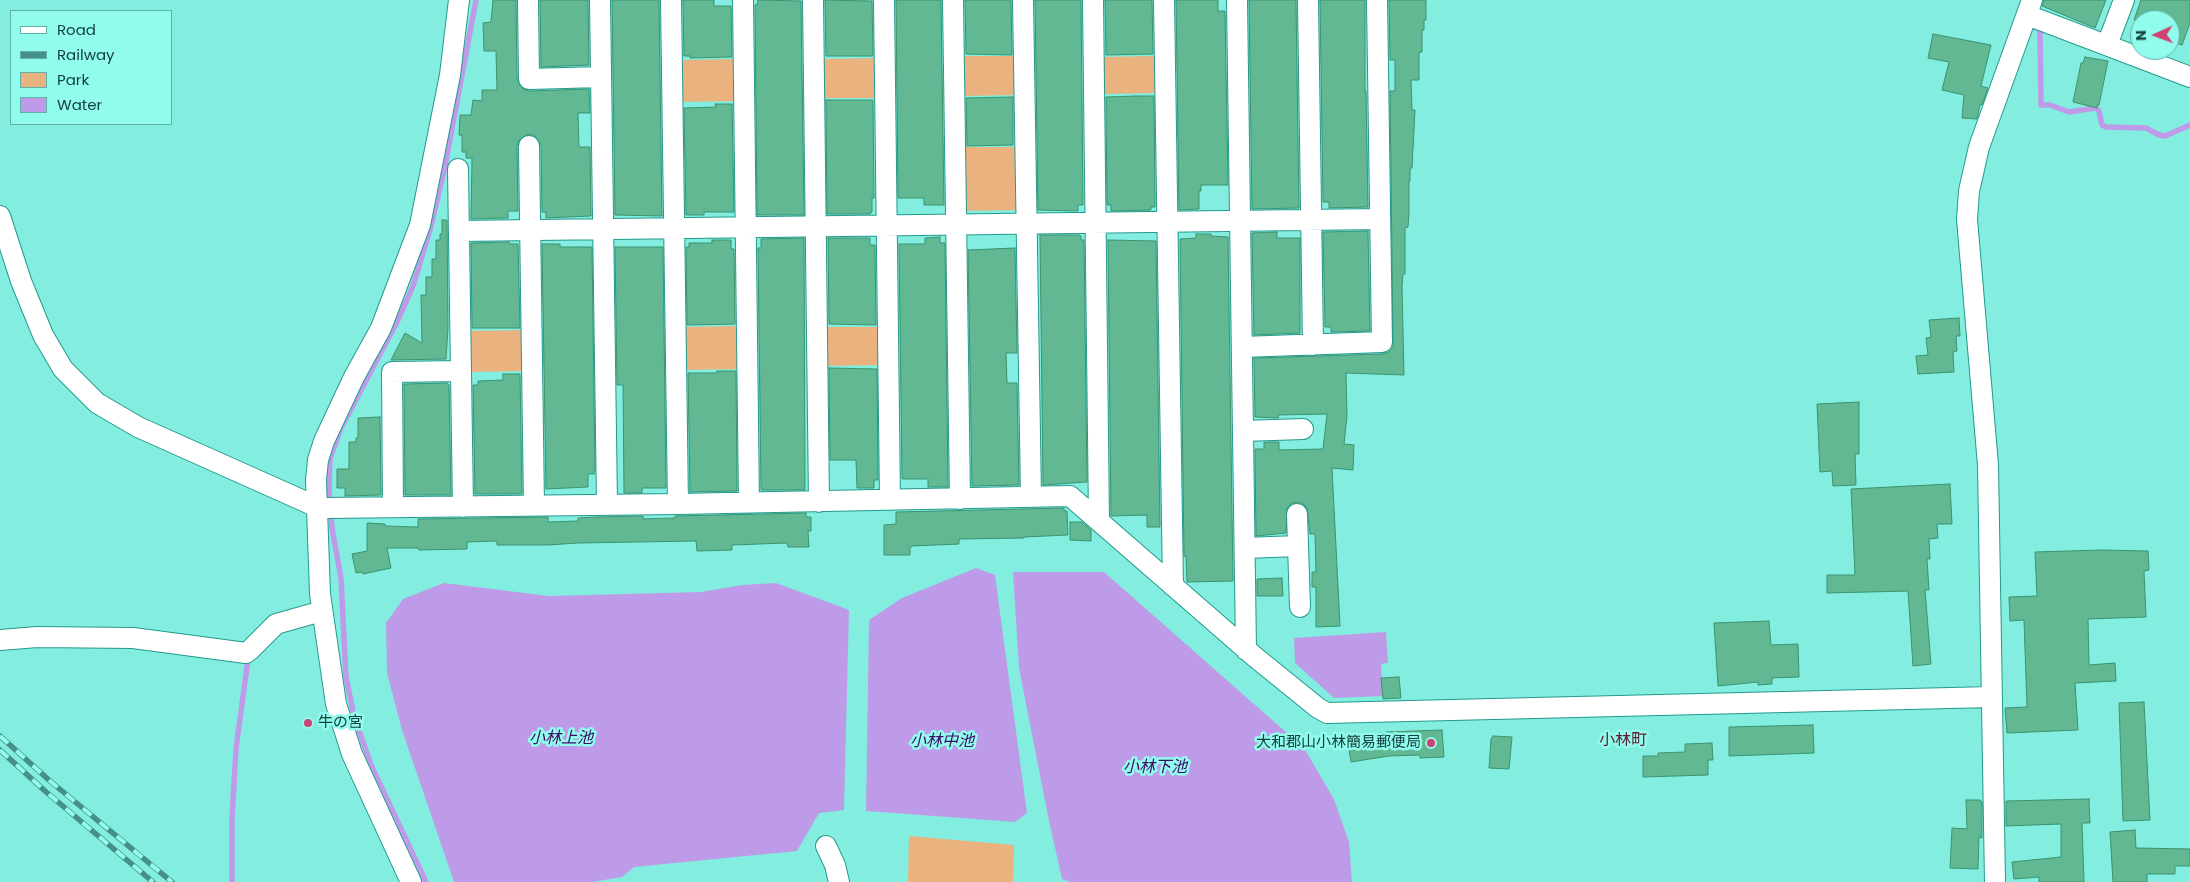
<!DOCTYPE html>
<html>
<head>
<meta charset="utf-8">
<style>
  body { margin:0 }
  #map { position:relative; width:2190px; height:882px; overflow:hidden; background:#83eedf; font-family:Poppins,sans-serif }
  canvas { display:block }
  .legend { position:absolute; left:10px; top:10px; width:162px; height:115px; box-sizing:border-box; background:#91fbec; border:1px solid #5eb1a6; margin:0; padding:6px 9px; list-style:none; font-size:15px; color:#12413c }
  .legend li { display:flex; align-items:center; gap:10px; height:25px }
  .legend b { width:25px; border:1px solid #5eb1a6 }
  .north { position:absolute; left:2130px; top:10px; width:50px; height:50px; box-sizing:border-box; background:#91fbec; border:1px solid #5eb1a6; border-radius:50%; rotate:268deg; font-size:14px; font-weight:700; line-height:20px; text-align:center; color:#12413c }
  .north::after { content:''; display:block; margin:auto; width:18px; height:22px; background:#ce4170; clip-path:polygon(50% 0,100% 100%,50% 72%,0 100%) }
</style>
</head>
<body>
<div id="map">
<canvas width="2190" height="882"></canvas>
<ul class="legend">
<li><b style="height:6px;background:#fff"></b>Road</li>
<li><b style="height:6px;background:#469187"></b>Railway</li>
<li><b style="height:14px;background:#e9b27f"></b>Park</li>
<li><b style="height:14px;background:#be9be9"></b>Water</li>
</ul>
<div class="north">N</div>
</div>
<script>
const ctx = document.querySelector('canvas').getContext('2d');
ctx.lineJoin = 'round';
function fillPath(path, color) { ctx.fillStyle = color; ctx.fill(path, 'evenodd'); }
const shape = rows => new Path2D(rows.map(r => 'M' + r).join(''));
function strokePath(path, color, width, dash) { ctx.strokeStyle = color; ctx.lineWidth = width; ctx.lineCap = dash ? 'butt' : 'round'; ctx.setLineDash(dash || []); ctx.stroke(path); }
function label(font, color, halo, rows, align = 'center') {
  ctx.font = font + ' Poppins,"Noto Sans JP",sans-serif'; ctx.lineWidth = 5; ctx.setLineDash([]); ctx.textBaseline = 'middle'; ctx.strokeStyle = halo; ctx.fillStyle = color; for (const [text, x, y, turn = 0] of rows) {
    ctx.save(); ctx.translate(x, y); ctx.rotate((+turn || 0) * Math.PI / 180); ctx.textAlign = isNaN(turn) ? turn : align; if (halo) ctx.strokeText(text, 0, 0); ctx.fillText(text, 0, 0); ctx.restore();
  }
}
const green = shape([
  [961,56,1018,56,1018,95,961,96],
  [1156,56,1157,93,1101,94,1100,57],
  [877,58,878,98,820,98,819,59],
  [737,59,738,101,679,102,679,60],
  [961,147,1020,147,1020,210,962,211],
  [739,326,739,369,684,370,683,327],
  [823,327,880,327,881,365,824,366],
  [525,330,526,371,469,372,469,331],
  [909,836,1014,845,1013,882,908,882]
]);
const water = shape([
  [976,568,995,575,1027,813,1015,822,866,811,869,620,902,598],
  [1013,572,1104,572,1304,748,1334,799,1349,842,1352,882,1070,882,1062,879,1049,821,1019,668],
  [444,583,549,596,701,592,742,585,776,583,849,610,844,810,819,813,797,851,634,867,622,877,592,882,454,882,402,730,387,673,386,623,403,599],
  [1386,632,1388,663,1381,664,1383,696,1334,698,1295,663,1294,638]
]);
const stream = shape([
  [2034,27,2040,30,2041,105,2050,105,2069,112,2096,108,2099,111,2102,125,2106,127,2146,128,2159,135,2165,136,2190,125],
  [232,882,232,818,236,749,248,659],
  [426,882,371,765,354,716,346,677,341,578,332,528,329,488,330,458,341,428,398,320,413,286,430,230,445,166,476,0]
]);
const building = shape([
  [493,0,516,0,517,79,523,89,529,91,589,89,590,113,578,113,579,147,590,147,591,216,546,218,546,212,542,212,541,145,535,136,528,134,519,140,517,146,518,211,508,211,508,218,471,219,472,158,466,158,466,152,462,152,462,135,459,135,460,115,471,115,473,100,482,101,482,90,497,90,496,51,484,51,483,23,491,22,493,0],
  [540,0,588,0,589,65,541,67,540,0],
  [612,0,659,0,662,216,615,215,612,0],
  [683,0,714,0,714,6,731,6,732,57,690,58,690,56,684,56,683,0],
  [758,0,801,1,804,215,757,215,755,5,757,5,758,0],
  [825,0,872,1,873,56,826,56,825,0],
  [896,0,941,0,944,205,924,205,924,198,898,198,896,0],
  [965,0,1011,0,1012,55,966,54,965,0],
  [1035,0,1081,0,1083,205,1078,205,1078,211,1038,210,1035,0],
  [1105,0,1152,0,1153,54,1106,55,1105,0],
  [1176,0,1218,0,1218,11,1225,11,1228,185,1201,185,1201,191,1199,191,1199,209,1179,210,1176,0],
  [1249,0,1296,0,1299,208,1252,209,1249,0],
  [1320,0,1365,0,1365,91,1366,91,1368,207,1329,208,1329,202,1323,202,1320,0],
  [1389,0,1426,0,1426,20,1424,20,1424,30,1422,30,1422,52,1419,52,1419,80,1411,80,1412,110,1415,110,1412,168,1410,168,1410,181,1409,181,1409,212,1408,227,1405,228,1405,274,1403,274,1402,286,1404,375,1346,373,1347,416,1344,444,1354,445,1353,470,1332,468,1340,626,1316,627,1316,587,1312,587,1312,572,1316,572,1315,534,1310,534,1307,508,1303,504,1297,502,1291,504,1287,508,1286,533,1256,536,1255,449,1264,449,1264,442,1279,442,1279,450,1323,449,1327,414,1279,415,1278,418,1255,417,1254,358,1382,354,1389,352,1393,347,1390,91,1395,91,1395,60,1390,60,1389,0],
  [2044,0,2106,0,2095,28,2042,6,2044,0],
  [2141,0,2190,0,2190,23,2182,45,2170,41,2170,20,2134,20,2141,0],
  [1933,34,1991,45,1981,86,1988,88,1982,105,1980,104,1977,119,1962,118,1964,95,1942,90,1949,62,1928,58,1933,34],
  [2085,57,2108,61,2099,105,2097,105,2097,108,2073,102,2081,63,2083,63,2085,57],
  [1136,96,1154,96,1155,207,1151,207,1151,210,1111,211,1111,205,1107,205,1106,97,1136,96],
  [1013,97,1013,145,967,146,966,98,1013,97],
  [826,100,873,100,874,198,872,198,872,212,870,214,827,214,826,100],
  [715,104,732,104,734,212,704,212,704,215,686,215,684,108,716,107,715,104],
  [442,220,447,220,448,328,446,359,391,360,405,333,422,343,421,295,426,295,426,277,432,277,432,259,436,259,436,240,440,240,440,234,442,234,442,220],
  [1368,231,1370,331,1331,332,1331,327,1325,327,1323,232,1368,231],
  [1277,232,1277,238,1300,238,1300,333,1254,335,1252,233,1277,232],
  [1196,234,1211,234,1211,236,1228,237,1233,581,1187,582,1186,556,1184,556,1180,239,1196,238,1196,234],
  [1040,235,1079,235,1081,236,1081,240,1084,240,1087,482,1043,485,1040,235],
  [940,237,940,243,945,243,948,487,928,487,928,479,902,479,899,244,925,244,925,238,940,237],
  [804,238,805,490,761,490,758,248,761,248,761,239,804,238],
  [828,238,870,238,870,245,875,245,876,325,829,324,828,238],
  [712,240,731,240,731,249,734,249,735,324,687,325,686,247,689,247,689,243,712,243,712,240],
  [1108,240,1156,241,1160,527,1147,527,1147,515,1111,516,1108,240],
  [509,242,509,244,518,244,520,328,472,328,471,243,509,242],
  [542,244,560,244,560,247,592,247,595,469,594,474,588,474,588,487,546,489,542,244],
  [615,247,663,247,666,488,642,488,642,493,624,493,623,385,617,385,615,247],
  [1015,248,1017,353,1006,353,1007,383,1017,383,1019,485,972,486,968,250,1015,248],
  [1959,318,1960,336,1956,336,1957,351,1953,352,1954,372,1918,374,1916,356,1928,355,1926,338,1931,337,1929,320,1959,318],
  [829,368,877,369,878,480,874,480,874,488,857,488,856,460,830,460,829,368],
  [717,371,736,371,737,491,690,492,688,373,717,373,717,371],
  [503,374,520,374,522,494,475,494,473,385,478,385,478,381,503,380,503,374],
  [447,383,449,385,451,495,405,495,404,384,447,383],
  [1859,402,1859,454,1855,454,1856,485,1833,486,1832,471,1820,472,1817,404,1859,402],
  [380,417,381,495,345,496,345,488,337,488,337,469,349,469,349,442,356,442,356,438,358,438,358,418,380,417],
  [1950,484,1952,524,1937,524,1938,538,1929,539,1930,559,1927,559,1929,590,1925,590,1931,664,1913,666,1908,591,1827,593,1827,575,1855,575,1851,489,1950,484],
  [1064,508,1064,511,1067,511,1068,535,1024,537,1024,538,959,539,959,544,912,546,910,548,910,555,884,555,884,525,896,524,896,512,1064,508],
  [806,513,806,517,811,517,811,531,808,531,809,547,788,547,787,543,759,544,732,545,732,550,697,551,696,541,578,543,548,545,497,545,497,541,467,542,467,549,419,550,418,548,387,548,391,568,363,574,362,572,356,573,352,554,367,551,367,523,385,524,385,526,418,527,418,519,548,517,548,522,578,521,578,518,595,517,643,516,643,519,675,518,675,516,806,513],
  [1070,522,1082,522,1091,530,1091,541,1070,540,1070,522],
  [2101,550,2148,551,2149,570,2144,571,2146,617,2088,619,2089,665,2115,663,2116,681,2075,683,2078,730,2007,733,2005,708,2027,707,2024,620,2010,621,2009,597,2037,596,2035,552,2101,550],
  [1282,578,1283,596,1257,596,1257,579,1282,578],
  [1769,621,1771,645,1798,644,1799,677,1772,678,1772,684,1758,685,1758,682,1718,686,1714,623,1769,621],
  [1399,677,1401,698,1383,699,1381,678,1399,677],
  [2144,702,2150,820,2123,821,2119,703,2144,702],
  [1813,725,1814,753,1729,756,1729,727,1813,725],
  [1442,730,1444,757,1420,758,1420,755,1389,756,1351,762,1347,738,1387,732,1442,730],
  [1493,736,1512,737,1509,769,1489,768,1491,739,1493,736],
  [1712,743,1713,760,1708,760,1708,775,1643,777,1643,756,1658,756,1658,753,1685,752,1685,744,1712,743],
  [2089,799,2090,823,2082,823,2084,882,2039,882,2039,877,2014,879,2012,862,2061,857,2061,824,2006,826,2006,801,2089,799],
  [1966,800,1980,800,1982,802,1982,838,1979,837,1978,869,1950,868,1952,828,1967,829,1966,800],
  [2135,830,2136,848,2190,849,2190,866,2175,866,2175,874,2147,874,2147,882,2113,882,2110,832,2135,830]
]);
const minor = shape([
  [528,0,529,79,601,77],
  [600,0,607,505],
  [671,0,678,504],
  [743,0,749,503],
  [813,0,819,502],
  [884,0,890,500],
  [953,0,960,499],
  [1023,0,1031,497],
  [1093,0,1099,521],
  [1164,0,1173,586],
  [1237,0,1246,650],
  [1308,0,1313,345],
  [2027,15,2190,77],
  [2107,45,2124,0],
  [529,146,534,506],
  [458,169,463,507],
  [0,216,21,281,43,335,63,369,97,403,138,427,315,506,325,508,678,504,1070,496,1255,657,1318,708,1327,713,1992,697],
  [459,231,1380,219],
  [1242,347,1382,342,1377,0],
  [1243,431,1303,429],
  [393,507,392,372,461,371],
  [1297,514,1300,607],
  [1245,548,1298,546],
  [0,640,37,637,133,638,246,653,250,650,276,624,322,611],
  [826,846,835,865,839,882],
  [411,882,352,754,336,704,320,594,316,480,318,460,324,441,354,377,381,328,420,225,450,75,459,0],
  [1995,882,1988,465,1967,219,1969,191,1979,147,2032,0]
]);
const rail = shape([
  [0,736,50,781,172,882],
  [0,750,45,791,153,882]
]);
const markers = [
  [308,723,5,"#ce4170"],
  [1431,743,5,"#ce4170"]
];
const poiNames = [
  ["牛の宮",318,723],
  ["大和郡山小林簡易郵便局",1421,743,"right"]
];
const waterNames = [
  ["小林上池",561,739],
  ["小林中池",942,742],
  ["小林下池",1155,768]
];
const neighbourhoodNames = [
  ["小林町",1623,741]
];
fillPath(green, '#e9b27f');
fillPath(water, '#be9be9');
strokePath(stream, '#be9be9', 5.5);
fillPath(building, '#61b892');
strokePath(building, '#3a9370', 1);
strokePath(minor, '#239a8d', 22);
strokePath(minor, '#fff', 20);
strokePath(rail, '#469187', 5.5);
strokePath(rail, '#91fbec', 4, [11]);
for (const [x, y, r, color] of markers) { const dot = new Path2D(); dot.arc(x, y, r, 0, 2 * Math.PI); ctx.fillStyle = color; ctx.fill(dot); strokePath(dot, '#91fbec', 2); }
label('15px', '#12413c', '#91fbec', poiNames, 'left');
label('italic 16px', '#3e0966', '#91fbec', waterNames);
label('16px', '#5f1c32', '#91fbec', neighbourhoodNames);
</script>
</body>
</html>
